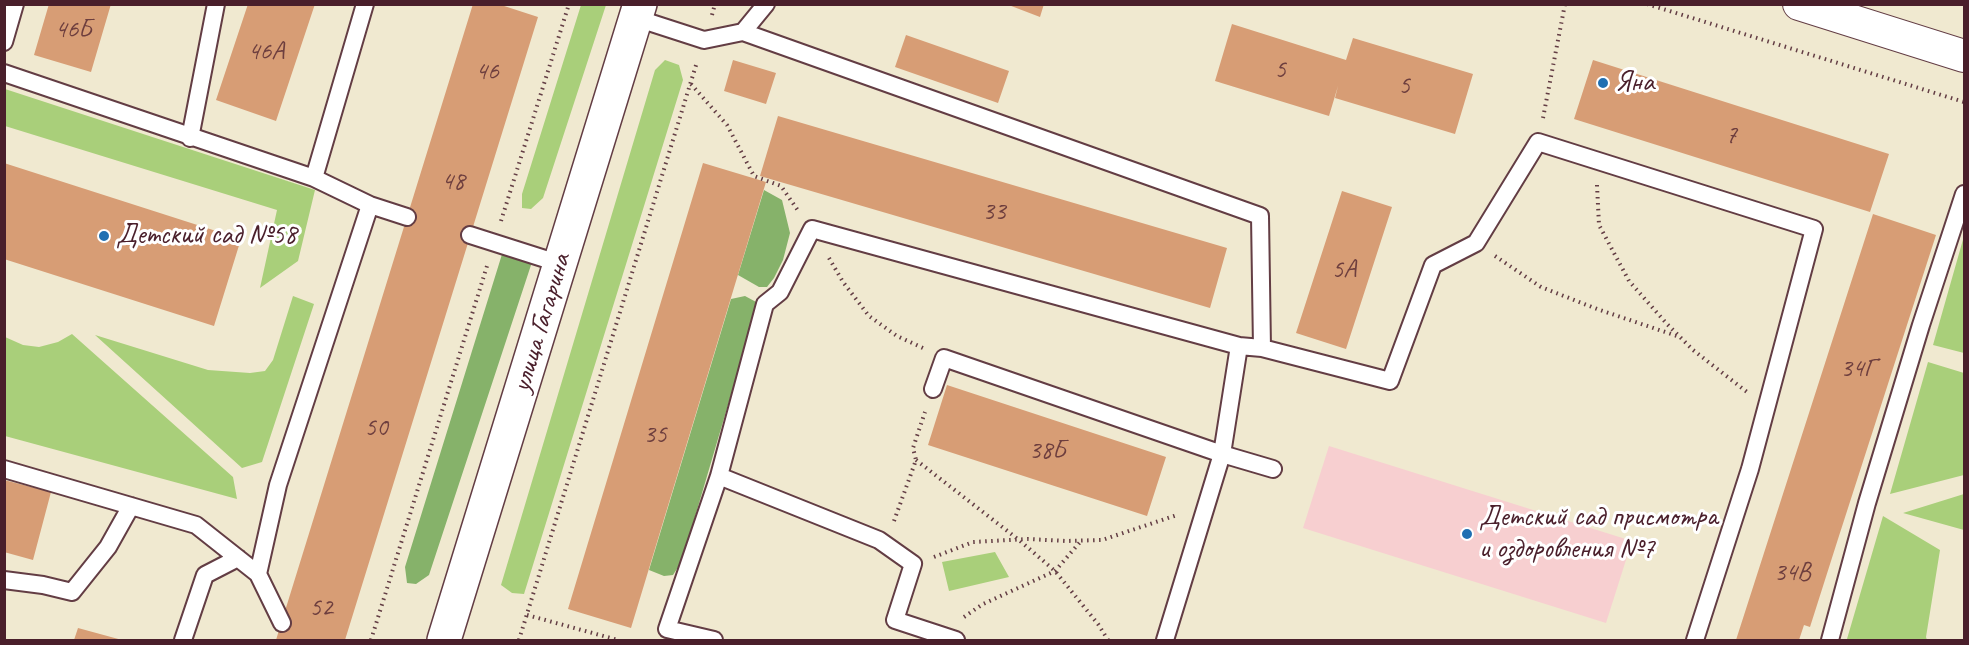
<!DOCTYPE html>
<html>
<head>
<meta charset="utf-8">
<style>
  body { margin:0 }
  #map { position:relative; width:1969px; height:645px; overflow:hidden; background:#f0e9d0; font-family:Caveat,sans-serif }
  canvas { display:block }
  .frame { position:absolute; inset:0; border:6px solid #4a1f2b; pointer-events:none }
</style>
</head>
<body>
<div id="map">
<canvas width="1969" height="645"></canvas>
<div class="frame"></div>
</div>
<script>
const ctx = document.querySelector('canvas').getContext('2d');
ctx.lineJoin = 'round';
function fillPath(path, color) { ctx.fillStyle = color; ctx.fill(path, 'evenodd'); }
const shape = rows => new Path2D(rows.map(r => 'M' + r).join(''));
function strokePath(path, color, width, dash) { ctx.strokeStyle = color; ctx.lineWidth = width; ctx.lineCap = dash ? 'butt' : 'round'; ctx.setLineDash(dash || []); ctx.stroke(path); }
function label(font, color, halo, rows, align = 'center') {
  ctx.font = font + ' Caveat,sans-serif'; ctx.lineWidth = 6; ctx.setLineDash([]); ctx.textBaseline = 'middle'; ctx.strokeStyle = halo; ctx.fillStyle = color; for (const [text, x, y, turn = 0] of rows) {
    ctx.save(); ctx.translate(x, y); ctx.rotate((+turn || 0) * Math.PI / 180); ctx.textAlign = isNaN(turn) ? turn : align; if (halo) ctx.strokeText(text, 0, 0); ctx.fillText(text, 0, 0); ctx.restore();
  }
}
const built = shape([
  [1329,446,1632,541,1606,623,1303,528]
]);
const green = shape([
  [581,5,606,5,543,198,531,209,522,208,522,194],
  [665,60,679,65,683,80,524,594,512,593,501,585,655,70],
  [5,89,315,190,298,261,260,288,277,210,5,126],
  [1964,236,1964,353,1933,345],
  [293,296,314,304,262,462,242,468,95,335,208,370,250,373,265,371,273,360],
  [72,334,233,477,237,499,5,436,5,337,23,345,39,347,58,342],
  [1928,362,1964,373,1964,475,1890,494],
  [1964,494,1964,530,1903,513],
  [1883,516,1940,550,1926,637,1927,640,1847,639],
  [995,552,1009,577,949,591,942,562]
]);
const forest = shape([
  [764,190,782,200,790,233,783,260,774,278,767,287,759,287,738,275],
  [503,251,532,262,429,575,416,584,407,583,405,567],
  [745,296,758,303,682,561,673,575,664,576,649,570,731,299]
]);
const building = shape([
  [49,4,111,4,91,72,34,55],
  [248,4,315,4,276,121,216,100],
  [473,4,498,4,538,17,345,640,276,640],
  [1006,4,1044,4,1040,17],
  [1232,24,1346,60,1353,38,1473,74,1455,134,1335,98,1338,86,1329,116,1215,81],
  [906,35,1009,71,998,103,895,67],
  [733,60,776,73,766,104,724,91],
  [1593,60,1889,154,1870,212,1574,119],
  [778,116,1227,248,1210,308,760,176],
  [4,163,241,239,214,326,4,259],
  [703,163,766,182,631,628,568,609],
  [1342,191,1392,207,1346,349,1296,333],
  [1873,214,1936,235,1838,539,1810,627,1804,625,1799,640,1736,640],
  [947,385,1166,457,1147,516,928,445],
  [4,480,51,492,33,560,4,552],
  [78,628,122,640,74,640]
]);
const path = shape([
  [1647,4,1964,102],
  [712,15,715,4],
  [691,84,727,125,754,176,781,186,799,212],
  [1543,118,1565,4],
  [1597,185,1599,225,1629,281,1667,324,1693,350,1747,392],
  [501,221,569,4],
  [1495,256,1541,287,1597,309,1680,337],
  [829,258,843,282,869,316,897,336,923,348],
  [916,460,1019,540,1055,571,1098,624,1108,640],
  [894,521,916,460,913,448,925,412],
  [934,557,973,542,1028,539,1066,541,1102,540,1177,515],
  [527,615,618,640],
  [964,617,983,604,1055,571,1081,541],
  [371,640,487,266],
  [519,640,697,62]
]);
const service = shape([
  [636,18,704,40,743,32,1260,216,1262,348,1239,346,812,229,780,292,765,304,719,476,667,629,714,640],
  [743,32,766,4],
  [4,42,15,4],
  [4,73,314,178,370,205,407,217],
  [190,138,216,4],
  [314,178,365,4],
  [470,235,561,264],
  [1262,348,1390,381,1433,265,1476,243,1538,142,1814,229,1750,469,1695,640],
  [933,389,944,358,1222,454,1273,469],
  [4,469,196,525,258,574,282,623],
  [719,476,879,540,913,564,895,620,956,640],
  [258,574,278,485,370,205],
  [4,580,43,585,72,592,108,547,131,506],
  [183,640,205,575,238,558],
  [1165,640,1222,454,1239,346],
  [1830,640,1867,503,1921,325,1964,194]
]);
const minor = shape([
  [1799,4,1964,56]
]);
const secondary = shape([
  [444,640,640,4]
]);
const markers = [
  [1603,83,6,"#1f6fb2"],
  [104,236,6,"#1f6fb2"],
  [1467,534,6,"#1f6fb2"]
];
const numberNames = [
  ["46Б",73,30],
  ["46А",266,52],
  ["5",1280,70],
  ["46",487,72],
  ["5",1404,86],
  ["7",1731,136],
  ["48",453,182],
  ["33",994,212],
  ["5А",1344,270],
  ["34Г",1858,369],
  ["50",376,428],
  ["35",655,435],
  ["38Б",1047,451],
  ["34В",1792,573],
  ["52",321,608]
];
const poiNames = [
  ["Яна",1615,83],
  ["Детский сад №58",116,236],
  ["Детский сад присмотра",1479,518],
  ["и оздоровления №7",1479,550]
];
const streetNames = [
  ["улица Гагарина",542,323,-73]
];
fillPath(built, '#f7cfd0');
fillPath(green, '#a9cf7a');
fillPath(forest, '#86b26a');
fillPath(building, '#d79d75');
strokePath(service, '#633d44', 20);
strokePath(minor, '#633d44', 34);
strokePath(secondary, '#633d44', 36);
strokePath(path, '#633d44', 4, [1.5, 4.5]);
strokePath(service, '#fff', 16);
strokePath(minor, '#fff', 32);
strokePath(secondary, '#fff', 33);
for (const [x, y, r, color] of markers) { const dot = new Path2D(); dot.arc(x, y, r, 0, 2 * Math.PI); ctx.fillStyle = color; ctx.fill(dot); strokePath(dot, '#fff', 2); }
label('26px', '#6d3e3e', null, numberNames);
label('28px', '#4a1f2b', '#fff', poiNames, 'left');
label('28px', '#4a1f2b', '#fff', streetNames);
</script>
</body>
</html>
